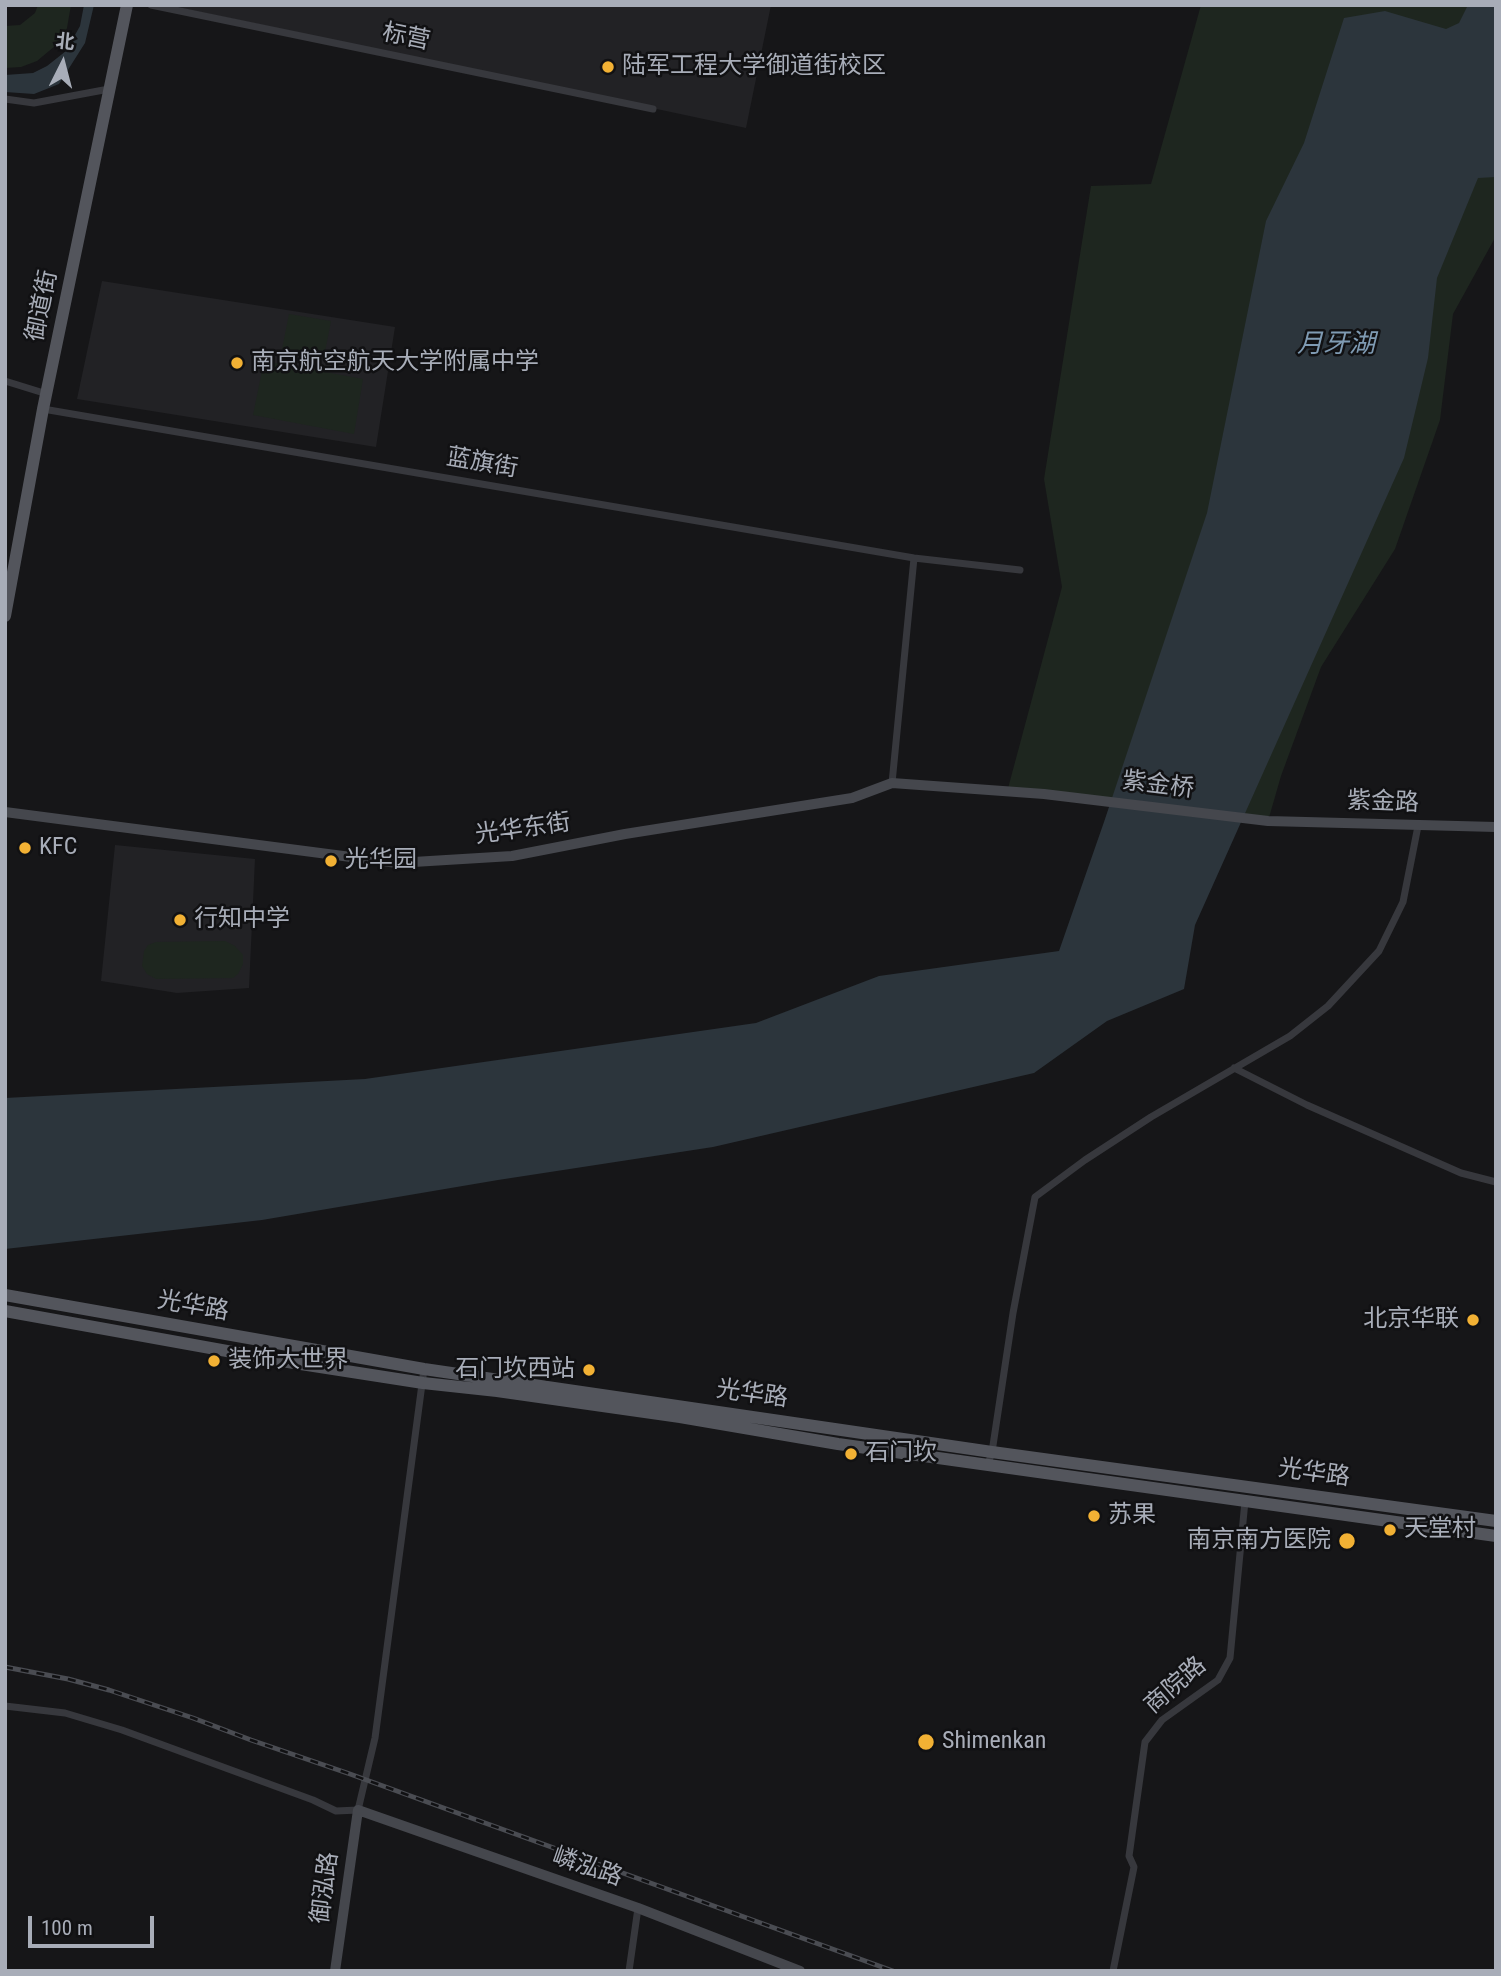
<!DOCTYPE html>
<html>
<head>
<meta charset="utf-8">
<style>
  body { margin:0 }
  #map { position:relative; width:1501px; height:1976px; overflow:hidden; background:#161618; font-family:"Roboto Condensed","Noto Sans SC",sans-serif }
  canvas { display:block }
  .frame { position:absolute; inset:0; border:7px solid #a8adb8; pointer-events:none }
  .north { position:absolute; left:28px; top:28px; width:70px; height:70px; -webkit-text-stroke:5px #111113; paint-order:stroke; rotate:6deg; font-size:19px; font-weight:700; line-height:28px; text-align:center; color:#a8adb8 }
  .north::after { content:''; display:block; margin:auto; width:24px; height:32px; background:#a8adb8; clip-path:polygon(50% 0,100% 100%,50% 72%,0 100%) }
  .scale { position:absolute; left:28px; top:1916px; width:126px; height:32px; box-sizing:border-box; border:4px solid #a8adb8; border-top:0; padding-left:9px; font-size:21px; line-height:24px; white-space:nowrap; color:#a8adb8; -webkit-text-stroke:5px #111113; paint-order:stroke }
</style>
</head>
<body>
<div id="map">
<canvas width="1501" height="1976"></canvas>
<div class="frame"></div>
<div class="north">北</div>
<div class="scale">100 m</div>
</div>
<script>
const ctx = document.querySelector('canvas').getContext('2d');
ctx.lineJoin = 'round';
function fillPath(path, color) { ctx.fillStyle = color; ctx.fill(path, 'evenodd'); }
const shape = rows => new Path2D(rows.map(r => 'M' + r).join(''));
function strokePath(path, color, width, dash) { ctx.strokeStyle = color; ctx.lineWidth = width; ctx.lineCap = dash ? 'butt' : 'round'; ctx.setLineDash(dash || []); ctx.stroke(path); }
function label(font, color, halo, rows, align = 'center') {
  ctx.font = font + ' "Roboto Condensed","Noto Sans SC",sans-serif'; ctx.lineWidth = 5; ctx.setLineDash([]); ctx.textBaseline = 'middle'; ctx.strokeStyle = halo; ctx.fillStyle = color; for (const [text, x, y, turn = 0] of rows) {
    ctx.save(); ctx.translate(x, y); ctx.rotate((+turn || 0) * Math.PI / 180); ctx.textAlign = isNaN(turn) ? turn : align; if (halo) ctx.strokeText(text, 0, 0); ctx.fillText(text, 0, 0); ctx.restore();
  }
}
const built = shape([
  [168,5,771,5,746,128],
  [102,281,395,327,376,447,77,399],
  [115,845,255,859,249,988,177,993,101,981]
]);
const green = shape([
  [38,5,71,5,67,28,63,38,55,46,37,61,21,67,5,68,5,26,20,25,35,13],
  [1201,5,1496,5,1496,236,1453,314,1440,420,1395,549,1321,667,1281,776,1268,821,1007,792,1062,587,1044,479,1091,186,1151,184],
  [289,314,331,321,324,357,282,349],
  [264,361,363,379,354,434,253,415],
  [225,941,235,946,243,955,243,964,238,974,233,978,156,979,147,974,142,966,144,951,148,945,156,942]
]);
const water = shape([
  [84,5,94,5,85,43,59,84,34,94,5,92,5,75,33,73,47,66,66,51,80,26],
  [1468,5,1496,5,1496,177,1478,178,1437,278,1428,358,1404,458,1195,925,1184,989,1107,1021,1034,1073,713,1147,498,1180,262,1220,5,1249,5,1098,365,1079,756,1023,879,976,1059,951,1104,822,1207,513,1266,221,1304,143,1344,18,1385,11,1446,29,1459,23]
]);
const street = shape([
  [151,5,653,109],
  [5,99,34,103,109,89],
  [5,381,47,394],
  [43,409,914,558,1020,570],
  [892,783,914,558],
  [1234,1068,1307,1105,1461,1173,1496,1182],
  [988,1464,992,1452,1013,1313,1035,1197,1085,1160,1151,1117,1290,1036,1328,1006,1379,951,1403,902,1418,826],
  [5,1706,65,1713,122,1730,313,1800,336,1811,358,1810,375,1738,424,1369],
  [629,1971,638,1908],
  [1113,1971,1134,1867,1129,1856,1145,1742,1162,1720,1218,1680,1230,1658,1245,1501]
]);
const secondary = shape([
  [5,812,397,863,512,856,625,834,852,798,892,783,1044,794,1268,821,1496,827],
  [335,1971,358,1810,638,1908,800,1971]
]);
const primary = shape([
  [5,616,43,409,127,5],
  [5,1295,424,1369,992,1452,1496,1521],
  [5,1311,288,1362,423,1383,497,1391,680,1417,838,1444,1496,1536]
]);
const rail = shape([
  [5,1667,68,1679,109,1690,193,1718,251,1740,350,1774,893,1971]
]);
const markers = [
  [608,67,7,"#f2b134"],
  [237,363,7,"#f2b134"],
  [25,848,7,"#f2b134"],
  [331,861,7,"#f2b134"],
  [180,920,7,"#f2b134"],
  [1473,1320,7,"#f2b134"],
  [214,1361,7,"#f2b134"],
  [589,1370,7,"#f2b134"],
  [851,1454,7,"#f2b134"],
  [1094,1516,7,"#f2b134"],
  [1390,1530,7,"#f2b134"],
  [1347,1541,9,"#f2b134"],
  [926,1742,9,"#f2b134"]
];
const streetNames = [
  ["标营",406,38,12],
  ["御道街",43,306,-78],
  ["蓝旗街",482,464,10],
  ["紫金桥",1158,786,7],
  ["紫金路",1383,803,2],
  ["光华东街",523,830,-8],
  ["光华路",193,1307,10],
  ["光华路",752,1395,8],
  ["光华路",1314,1474,8],
  ["商院路",1176,1686,-41],
  ["嶙泓路",587,1868,19],
  ["御泓路",326,1888,-82]
];
const poiNames = [
  ["陆军工程大学御道街校区",622,67],
  ["南京航空航天大学附属中学",251,363],
  ["KFC",39,848],
  ["光华园",345,861],
  ["行知中学",194,920],
  ["北京华联",1459,1320,"right"],
  ["装饰大世界",228,1361],
  ["石门坎西站",575,1370,"right"],
  ["石门坎",865,1454],
  ["苏果",1108,1516],
  ["天堂村",1404,1530],
  ["南京南方医院",1331,1541,"right"],
  ["Shimenkan",942,1742]
];
const waterNames = [
  ["月牙湖",1336,345]
];
fillPath(built, '#222225');
fillPath(green, '#1e261f');
fillPath(water, '#2c353c');
strokePath(street, '#37383d', 7);
strokePath(secondary, '#45474d', 10);
strokePath(primary, '#53555c', 12);
strokePath(rail, '#4a4c52', 5);
strokePath(rail, '#111113', 2.5, [8]);
for (const [x, y, r, color] of markers) { const dot = new Path2D(); dot.arc(x, y, r, 0, 2 * Math.PI); ctx.fillStyle = color; ctx.fill(dot); strokePath(dot, '#111113', 2.5); }
label('24px', '#a8adb8', '#111113', streetNames);
label('24px', '#a8adb8', '#111113', poiNames, 'left');
label('italic 26px', '#7f9bb3', '#111113', waterNames);
</script>
</body>
</html>
